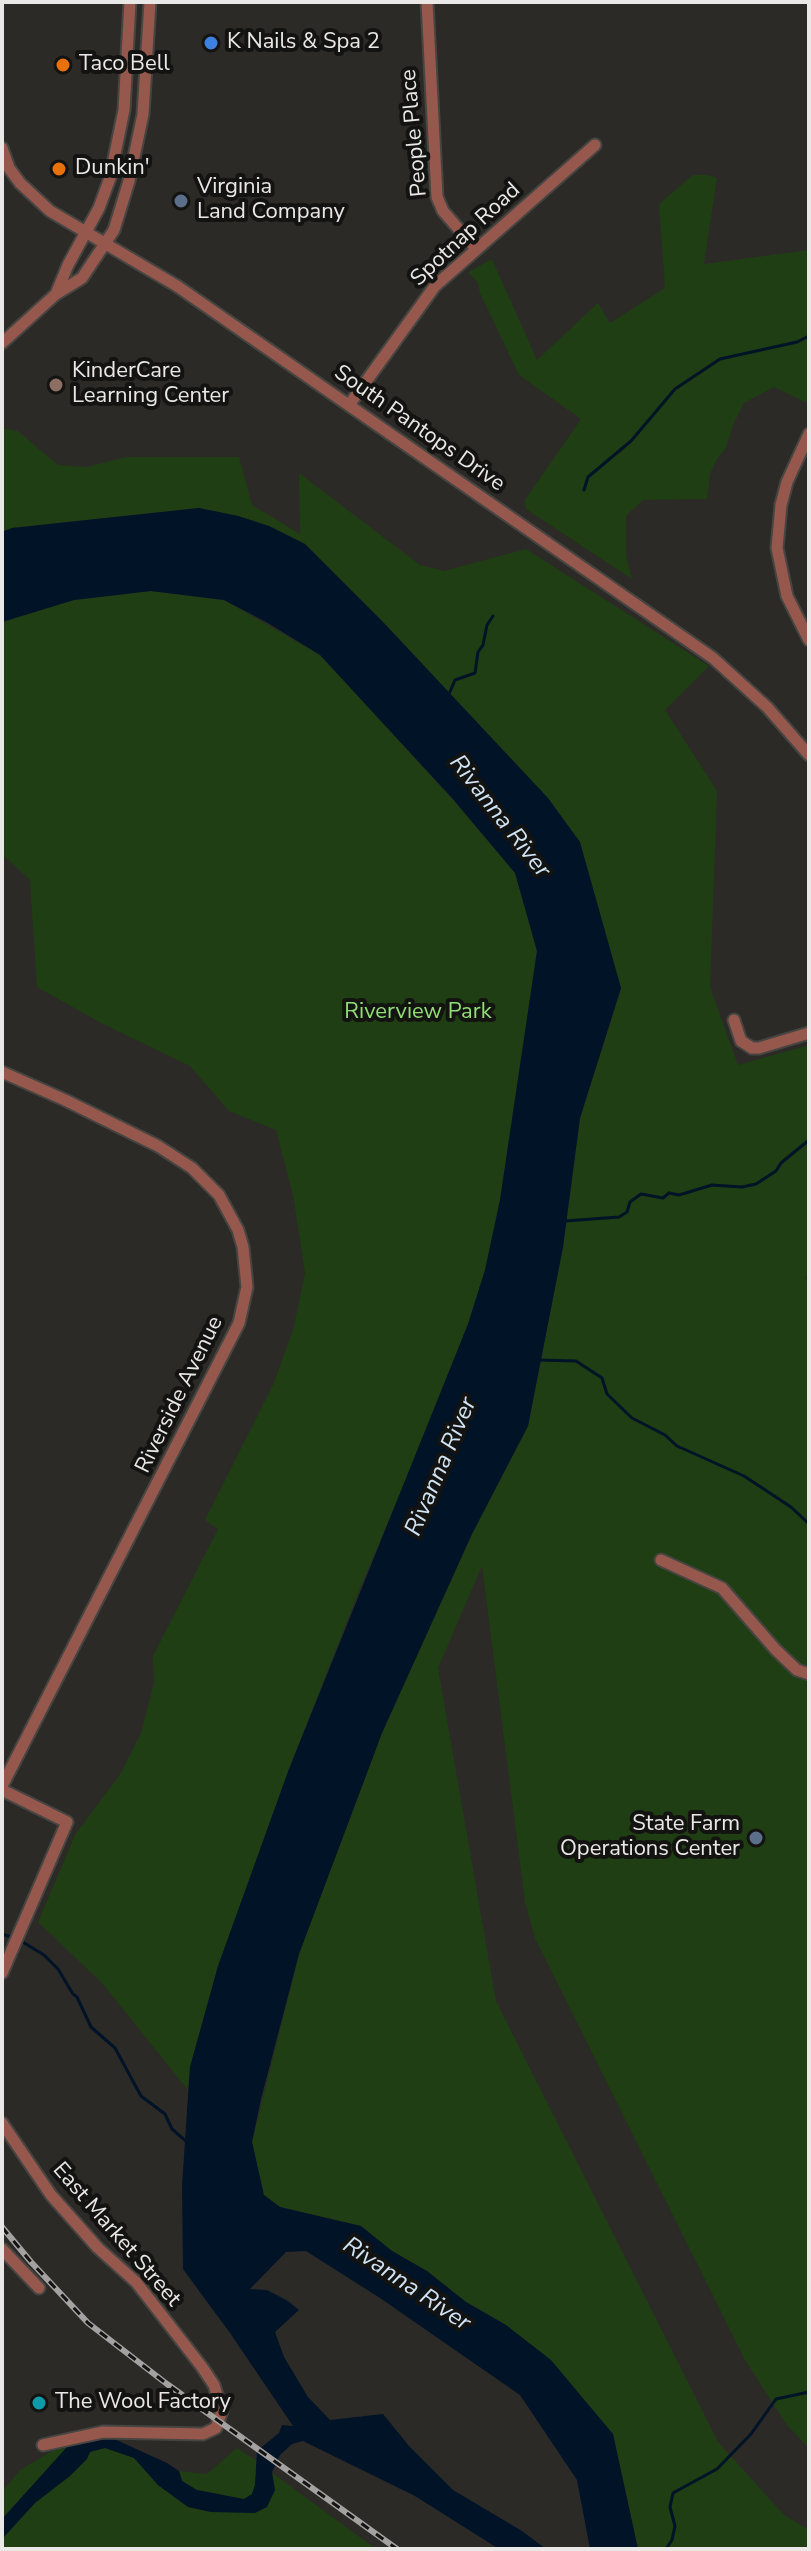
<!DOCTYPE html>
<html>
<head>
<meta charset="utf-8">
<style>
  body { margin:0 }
  #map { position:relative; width:811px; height:2551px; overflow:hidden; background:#2c2a27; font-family:"Nunito Sans",sans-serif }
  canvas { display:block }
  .frame { position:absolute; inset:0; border:4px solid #e9e8e6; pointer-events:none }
</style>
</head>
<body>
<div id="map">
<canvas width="811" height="2551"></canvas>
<div class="frame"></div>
</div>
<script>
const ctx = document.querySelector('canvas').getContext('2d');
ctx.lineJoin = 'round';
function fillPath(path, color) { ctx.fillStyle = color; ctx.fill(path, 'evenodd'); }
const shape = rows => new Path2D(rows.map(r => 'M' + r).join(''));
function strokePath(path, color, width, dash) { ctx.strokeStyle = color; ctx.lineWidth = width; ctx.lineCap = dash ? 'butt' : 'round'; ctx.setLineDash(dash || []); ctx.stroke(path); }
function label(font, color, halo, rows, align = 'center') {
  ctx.font = font + ' "Nunito Sans",sans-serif'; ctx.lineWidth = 8; ctx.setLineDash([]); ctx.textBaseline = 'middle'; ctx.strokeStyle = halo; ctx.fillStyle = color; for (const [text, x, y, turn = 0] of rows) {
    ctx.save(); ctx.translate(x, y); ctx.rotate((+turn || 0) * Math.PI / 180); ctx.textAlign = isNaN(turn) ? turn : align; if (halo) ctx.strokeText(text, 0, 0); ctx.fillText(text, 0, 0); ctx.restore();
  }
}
const green = shape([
  [693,175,708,175,717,178,704,264,809,250,809,404,774,387,744,403,733,425,726,448,717,459,710,474,707,499,643,500,626,516,626,555,632,579,526,509,525,500,581,419,519,375,480,293,478,283,468,272,492,259,537,360,598,303,610,323,665,288,659,204],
  [2,428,18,431,58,465,86,467,126,457,239,457,252,505,300,534,299,473,420,565,444,571,526,549,709,666,665,710,717,791,710,987,738,1065,809,1045,809,1275,805,1277,809,1285,809,2449,787,2425,745,2360,535,1938,525,1902,482,1566,438,1668,496,2001,718,2442,784,2515,809,2530,809,2549,638,2549,613,2434,506,2325,466,2302,427,2271,392,2251,361,2226,280,2207,263,2195,252,2142,299,1954,382,1733,472,1534,528,1426,563,1247,580,1118,621,989,547,798,383,622,305,544,269,526,238,516,199,508,12,528,2,532],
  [151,591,224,600,320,655,453,800,515,873,537,951,500,1200,485,1270,468,1324,432,1418,360,1588,289,1769,218,1966,190,2067,188,2090,102,1983,38,1922,75,1835,121,1773,141,1733,154,1683,153,1656,218,1529,205,1520,273,1385,293,1330,305,1273,293,1195,276,1130,229,1111,190,1066,103,1024,37,987,30,880,2,854,2,622,74,600],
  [67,2447,46,2471,2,2519,2,2492,20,2470,52,2451],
  [105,2448,134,2458,158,2485,188,2507,211,2512,275,2490,271,2472,376,2549,2,2549,2,2539,35,2503,89,2452],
  [237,2448,257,2461,255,2485,252,2494,244,2499,197,2490,182,2481,179,2471,207,2474]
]);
const water = shape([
  [199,508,238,516,269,526,305,544,383,622,548,798,580,842,621,988,580,1118,563,1247,528,1426,472,1534,382,1733,299,1954,261,2099,252,2142,264,2195,280,2207,361,2226,392,2251,427,2271,466,2302,506,2325,551,2360,613,2434,638,2549,590,2549,577,2480,520,2395,380,2298,306,2251,286,2252,250,2289,267,2290,288,2301,299,2310,275,2332,284,2357,308,2397,330,2420,383,2414,409,2446,453,2490,522,2531,546,2549,499,2549,415,2496,303,2441,292,2444,280,2455,272,2472,275,2490,267,2507,255,2513,211,2512,188,2507,158,2485,134,2458,105,2448,90,2452,87,2459,70,2476,35,2503,2,2539,2,2519,67,2447,112,2438,167,2463,179,2471,182,2481,197,2490,244,2499,252,2494,255,2485,257,2451,279,2433,282,2425,293,2426,230,2333,183,2269,182,2186,190,2067,218,1966,289,1769,468,1324,485,1270,500,1200,537,951,515,873,453,799,320,655,268,623,224,600,151,591,74,600,2,622,2,532,12,528]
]);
const stream = shape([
  [584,490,588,477,631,441,675,389,720,359,797,342,809,336],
  [449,694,455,680,475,673,478,652,483,645,487,625,493,616],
  [565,1221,619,1217,627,1212,630,1202,641,1194,663,1198,669,1193,679,1195,712,1185,742,1187,756,1184,776,1171,781,1163,809,1140],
  [538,1360,576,1361,602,1378,607,1394,632,1418,665,1435,677,1446,744,1476,791,1507,809,1524],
  [2,1934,14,1938],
  [21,1941,44,1955,58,1969,73,1994,77,1997,91,2027,115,2048,141,2096,165,2114,172,2129,187,2142],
  [666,2549,672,2540,675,2526,670,2507,673,2493,717,2469,751,2434,776,2399,809,2392]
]);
const minor = shape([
  [427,2,437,197,443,211,476,249],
  [2,148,9,168,20,183,50,211,177,286,713,658,767,707,809,755],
  [56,294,68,265,99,208,110,178,124,110,130,2],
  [2,343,56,294,82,278,114,230,129,181,143,114,150,2],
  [349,405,435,286,595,145],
  [809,434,787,482,781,505,777,548,787,596,809,640],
  [734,1020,741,1041,752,1048,759,1048,809,1033],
  [2,1072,65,1100,158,1146,192,1168,219,1195,238,1230,243,1247,247,1287,239,1323,2,1786],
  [661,1560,722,1588,776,1650,797,1670,809,1674],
  [2,1790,67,1822,2,1973],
  [2,2123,51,2195,98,2248,136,2282,202,2367,214,2385,222,2411,216,2428,203,2434,103,2432,43,2445],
  [2,2249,39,2288]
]);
const rail = shape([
  [2,2227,31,2262,88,2323,167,2384,397,2549]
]);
const markers = [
  [211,43,8,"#3f7fe0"],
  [63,65,8,"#e8710a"],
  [59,169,8,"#e8710a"],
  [181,201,8,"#5c6f8a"],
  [56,385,8,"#8d6e63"],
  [756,1838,8,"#5c6f8a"],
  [39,2403,8,"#0f9aa8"]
];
const poiNames = [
  ["K Nails & Spa 2",227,43],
  ["Taco Bell",79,65],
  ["Dunkin'",75,169],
  ["Virginia",197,188],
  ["Land Company",197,213],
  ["KinderCare",72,372],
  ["Learning Center",72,397],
  ["State Farm",740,1825,"right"],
  ["Operations Center",740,1850,"right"],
  ["The Wool Factory",55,2403]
];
const streetNames = [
  ["People Place",415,133,-95],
  ["Spotnap Road",466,235,-43],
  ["South Pantops Drive",419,429,35],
  ["Riverside Avenue",180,1395,-64],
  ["East Market Street",116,2235,49]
];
const parkNames = [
  ["Riverview Park",418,1013]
];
const waterNames = [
  ["Rivanna River",499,817,52],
  ["Rivanna River",442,1467,-67],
  ["Rivanna River",406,2285,34]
];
fillPath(green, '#1f3e13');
fillPath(water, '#001327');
strokePath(stream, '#001327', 3);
strokePath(minor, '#464542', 15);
strokePath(minor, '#96584d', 11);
strokePath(rail, '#a4a2a0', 6);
strokePath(rail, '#131311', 3, [9]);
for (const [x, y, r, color] of markers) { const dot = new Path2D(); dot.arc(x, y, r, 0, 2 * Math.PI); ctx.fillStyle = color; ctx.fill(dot); strokePath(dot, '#131311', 3); }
label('22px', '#e9e8e6', '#131311', poiNames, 'left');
label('22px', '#e9e8e6', '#131311', streetNames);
label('22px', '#91de75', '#131311', parkNames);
label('italic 24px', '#d1e4f5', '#131311', waterNames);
</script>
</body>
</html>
